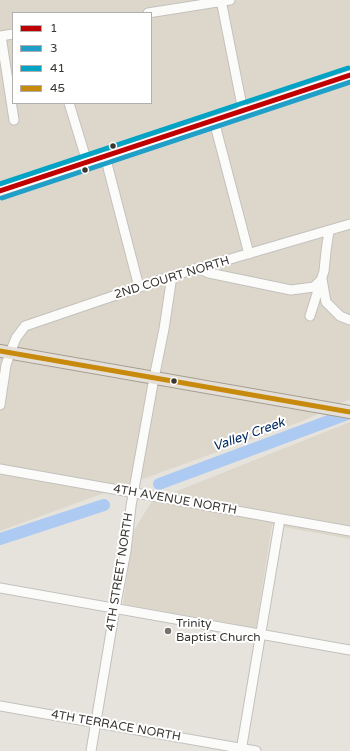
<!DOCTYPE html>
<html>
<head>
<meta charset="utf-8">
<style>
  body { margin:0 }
  #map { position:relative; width:350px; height:751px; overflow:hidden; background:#e6e3dc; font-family:"Varela Round",sans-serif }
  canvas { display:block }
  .legend { position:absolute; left:12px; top:12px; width:140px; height:92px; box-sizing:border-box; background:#fff; border:1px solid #b0afad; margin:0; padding:5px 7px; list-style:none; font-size:12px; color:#393632 }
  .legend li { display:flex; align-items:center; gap:8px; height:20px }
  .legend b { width:20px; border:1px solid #b0afad }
</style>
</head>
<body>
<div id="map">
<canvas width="350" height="751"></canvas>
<ul class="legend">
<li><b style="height:5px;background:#c00000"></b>1</li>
<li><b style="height:5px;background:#209fc8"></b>3</li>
<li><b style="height:5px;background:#03a3c6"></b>41</li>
<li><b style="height:5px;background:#c88a0c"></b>45</li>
</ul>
</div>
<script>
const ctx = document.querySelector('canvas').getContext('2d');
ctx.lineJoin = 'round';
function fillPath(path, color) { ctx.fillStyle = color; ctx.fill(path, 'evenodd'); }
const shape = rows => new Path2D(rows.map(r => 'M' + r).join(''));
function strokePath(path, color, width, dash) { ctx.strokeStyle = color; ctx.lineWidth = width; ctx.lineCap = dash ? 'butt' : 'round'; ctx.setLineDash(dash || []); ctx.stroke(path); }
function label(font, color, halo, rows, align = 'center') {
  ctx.font = font + ' "Varela Round",sans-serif'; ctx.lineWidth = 4; ctx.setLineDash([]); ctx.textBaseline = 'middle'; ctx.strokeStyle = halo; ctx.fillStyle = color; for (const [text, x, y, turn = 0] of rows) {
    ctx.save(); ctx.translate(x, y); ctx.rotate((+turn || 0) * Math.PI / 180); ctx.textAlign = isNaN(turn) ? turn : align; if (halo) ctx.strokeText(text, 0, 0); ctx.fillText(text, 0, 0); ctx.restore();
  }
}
const built = shape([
  [0,0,350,0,350,399,305,420,0,531],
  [13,13,151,13,151,103,13,103],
  [350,422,350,539,272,525,256,628,123,604,134,530,152,501]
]);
const river = shape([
  [159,484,350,413],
  [0,539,104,505]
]);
const minor = shape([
  [221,0,243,111],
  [148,13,230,0],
  [0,36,13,34],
  [1,36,14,120],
  [69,103,87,162],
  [214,121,249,254],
  [105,156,139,287],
  [0,191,243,111,350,75],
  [197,268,209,273,291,290,314,287,322,279,326,302,340,316,350,320],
  [310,316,324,271,326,251,329,231],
  [0,405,6,365,10,353,16,338,25,326,172,276,350,224],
  [0,469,350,531],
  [0,588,350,650],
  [0,706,256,751],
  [91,751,114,614,126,551,131,506,154,378,164,329,172,276],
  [241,751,280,519]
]);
const major = shape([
  [0,351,350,412]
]);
const bus1 = shape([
  [0,191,350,75]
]);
const bus2 = shape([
  [2,198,350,82]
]);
const bus3 = shape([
  [0,184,348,68]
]);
const bus4 = shape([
  [0,351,350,412]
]);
const markers = [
  [113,146,3.5,"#393632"],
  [85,170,3.5,"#393632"],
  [174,381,3.5,"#393632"],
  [168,631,4,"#76736e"]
];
const streetNames = [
  ["2ND COURT NORTH",172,278,-17],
  ["4TH AVENUE NORTH",175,500,10],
  ["4TH STREET NORTH",120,572,-81],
  ["4TH TERRACE NORTH",116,726,10]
];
const poiNames = [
  ["Trinity",176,624],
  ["Baptist Church",176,638]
];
const waterNames = [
  ["Valley Creek",249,435,-20]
];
fillPath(built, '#ddd7cb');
strokePath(river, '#adcaf3', 12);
strokePath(minor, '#c3c1bc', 11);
strokePath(major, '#a59e90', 14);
strokePath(minor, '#fbfbfa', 9);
strokePath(major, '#e4e0d9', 12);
strokePath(bus1, '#c00000', 5);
strokePath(bus2, '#209fc8', 5);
strokePath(bus3, '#03a3c6', 5);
strokePath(bus4, '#c88a0c', 5);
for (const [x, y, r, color] of markers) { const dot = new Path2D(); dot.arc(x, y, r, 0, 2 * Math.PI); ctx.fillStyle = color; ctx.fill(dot); strokePath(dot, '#fff', 1.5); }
label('12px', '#393632', '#fff', streetNames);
label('12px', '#393632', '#fff', poiNames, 'left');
label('italic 13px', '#022c60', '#fff', waterNames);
</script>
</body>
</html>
